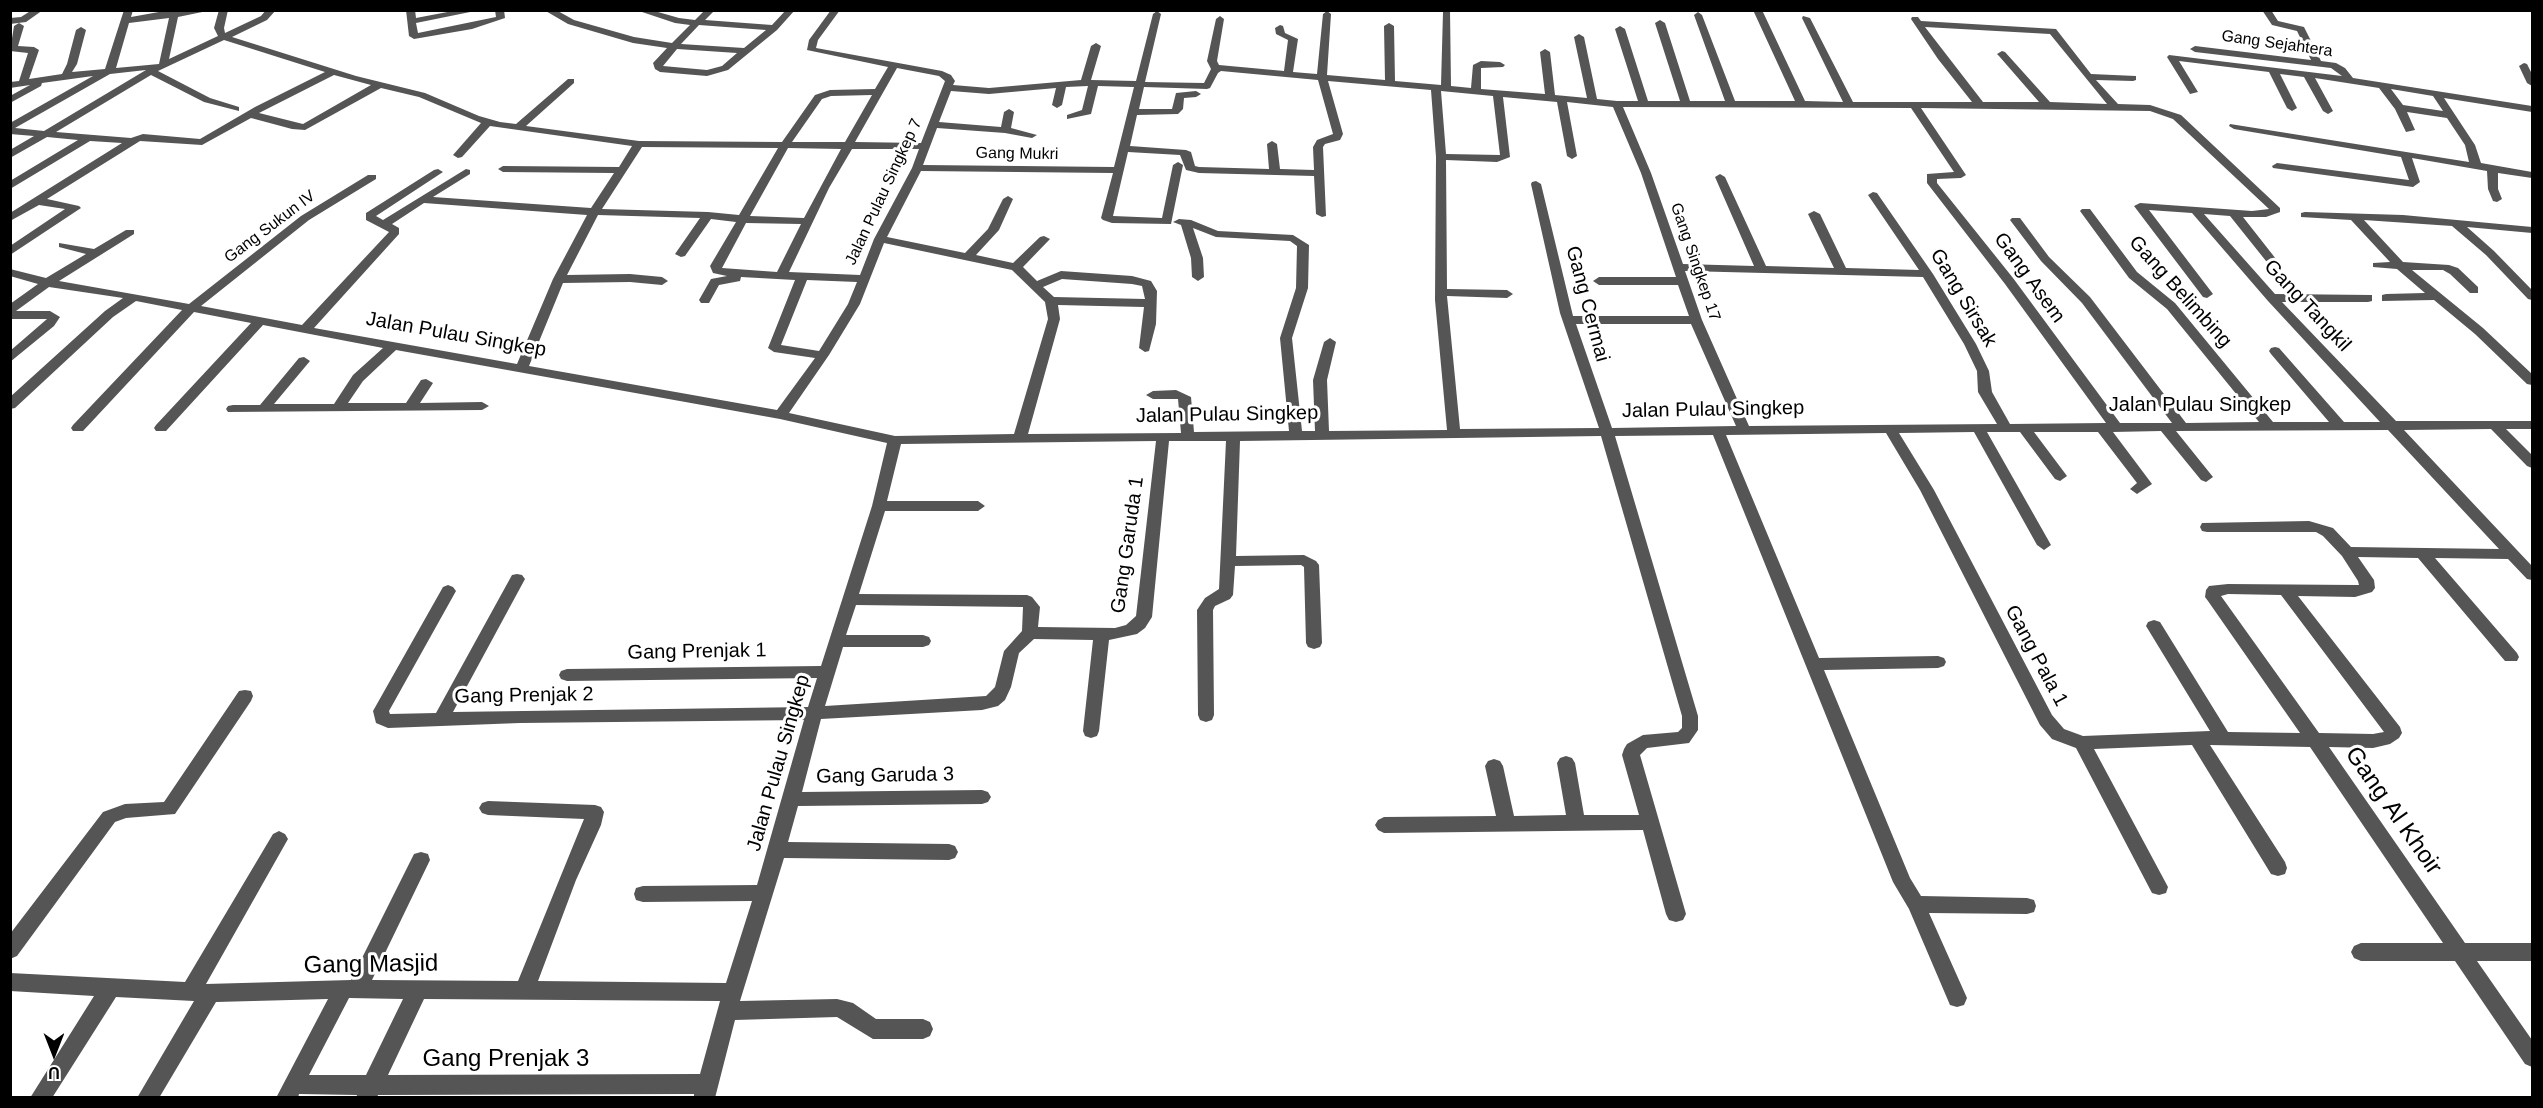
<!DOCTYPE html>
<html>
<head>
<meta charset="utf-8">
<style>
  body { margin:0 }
  #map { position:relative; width:2543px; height:1108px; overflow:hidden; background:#fff; font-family:Arial,sans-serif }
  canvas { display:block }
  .frame { position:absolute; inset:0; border:12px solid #000; pointer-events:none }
  .north { position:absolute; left:24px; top:1024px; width:60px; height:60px; -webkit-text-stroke:4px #fff; paint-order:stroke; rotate:180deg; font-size:16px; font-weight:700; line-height:24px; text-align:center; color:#000 }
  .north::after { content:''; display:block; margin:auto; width:21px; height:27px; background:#000; clip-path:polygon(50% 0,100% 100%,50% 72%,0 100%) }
</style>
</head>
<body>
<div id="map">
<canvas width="2543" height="1108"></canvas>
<div class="frame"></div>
<div class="north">U</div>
</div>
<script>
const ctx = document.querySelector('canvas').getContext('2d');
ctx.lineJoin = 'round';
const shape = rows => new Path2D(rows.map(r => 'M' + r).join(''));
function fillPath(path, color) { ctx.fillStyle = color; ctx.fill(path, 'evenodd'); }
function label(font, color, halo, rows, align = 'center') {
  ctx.font = font + ' Arial,sans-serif'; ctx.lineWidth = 6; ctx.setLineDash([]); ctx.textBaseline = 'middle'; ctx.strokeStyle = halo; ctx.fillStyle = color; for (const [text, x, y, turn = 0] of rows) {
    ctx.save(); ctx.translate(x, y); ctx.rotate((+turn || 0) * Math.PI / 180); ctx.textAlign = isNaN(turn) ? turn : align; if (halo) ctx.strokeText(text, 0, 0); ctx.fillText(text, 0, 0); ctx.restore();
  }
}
const minor = shape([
  [32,10,43,10,26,22,10,24,10,18,21,17,32,10],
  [124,10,133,10,131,17,170,10,212,10,178,17,169,59,218,36,214,28,219,10,228,10,224,28,225,33,261,16,266,10,276,10,267,20,232,37,356,76,425,93,479,116,500,122,516,124,568,79,574,79,574,83,526,126,639,141,782,142,815,95,830,90,875,89,888,67,807,50,809,40,831,10,840,10,818,40,816,48,942,71,951,75,955,81,953,85,989,88,1081,80,1091,46,1096,43,1101,46,1091,80,1136,81,1153,14,1157,11,1161,14,1145,82,1204,83,1211,69,1207,61,1216,19,1220,16,1224,19,1217,61,1219,65,1284,71,1288,40,1276,34,1275,28,1280,25,1283,26,1285,33,1298,39,1293,72,1317,74,1323,14,1327,11,1331,14,1327,75,1385,80,1384,26,1389,23,1394,26,1395,81,1441,85,1443,12,1450,10,1451,86,1471,88,1473,65,1481,61,1500,62,1505,65,1503,67,1481,68,1481,89,1545,94,1540,52,1545,49,1550,52,1555,95,1587,98,1574,37,1579,34,1584,37,1597,99,1617,101,1638,101,1615,29,1620,26,1625,29,1648,101,1680,101,1655,23,1660,20,1665,23,1690,101,1725,101,1694,15,1698,12,1702,15,1735,101,1795,101,1753,10,1762,10,1805,101,1843,102,1802,18,1803,16,1810,18,1853,102,1972,102,1938,59,1911,19,1912,17,1918,17,1921,21,2056,29,2091,74,2136,76,2136,80,2133,81,2096,80,2118,104,2150,105,2181,115,2280,208,2280,212,2266,217,2243,217,2276,259,2270,263,2266,261,2230,216,2204,214,2275,294,2372,295,2372,301,2368,302,2282,302,2396,421,2532,421,2532,429,2506,429,2532,455,2532,468,2527,466,2491,429,2404,430,2532,566,2532,580,2527,579,2508,559,2435,558,2517,653,2519,657,2517,661,2505,661,2418,558,2358,557,2374,580,2375,588,2372,592,2355,597,2298,596,2400,727,2402,733,2399,738,2390,744,2373,748,2329,747,2465,943,2532,943,2532,961,2477,961,2532,1040,2532,1067,2525,1064,2455,961,2361,961,2354,958,2351,952,2354,946,2361,943,2443,943,2310,747,2210,745,2285,862,2287,868,2285,874,2278,876,2271,874,2192,745,2094,749,2168,887,2166,893,2159,895,2152,893,2076,748,2052,739,2040,725,1920,490,1886,433,1726,435,1819,658,1938,656,1944,658,1946,662,1944,666,1938,668,1824,670,1910,878,1921,896,2027,898,2034,900,2036,906,2034,912,2027,914,1929,913,1967,998,1964,1005,1957,1007,1950,1005,1909,909,1893,882,1713,435,1615,436,1698,716,1698,730,1689,743,1647,748,1640,755,1686,914,1683,920,1676,922,1669,920,1666,914,1643,830,1384,833,1378,830,1375,825,1378,820,1384,817,1496,816,1485,766,1488,761,1494,759,1500,761,1503,766,1514,816,1566,815,1557,763,1560,758,1566,756,1572,758,1575,763,1584,815,1639,815,1622,755,1624,749,1627,744,1643,735,1678,732,1682,728,1682,716,1601,436,1240,441,1236,556,1304,555,1316,561,1319,565,1322,643,1320,647,1314,649,1308,647,1306,643,1304,567,1301,565,1235,566,1233,595,1230,599,1215,606,1213,610,1214,715,1212,720,1206,722,1200,720,1198,715,1197,610,1205,598,1219,589,1226,441,1169,441,1152,617,1145,628,1137,634,1109,640,1099,731,1097,736,1091,738,1085,736,1083,731,1093,640,1034,639,1019,653,1011,687,1005,700,998,706,982,710,821,719,802,792,982,790,988,792,991,797,988,802,982,804,798,806,788,842,949,844,955,846,958,852,955,858,949,860,784,858,740,1001,837,999,853,1003,876,1019,923,1019,930,1022,933,1029,930,1036,923,1039,873,1039,837,1017,735,1020,715,1098,694,1098,694,1094,378,1095,377,1098,356,1098,357,1095,299,1094,298,1098,276,1098,328,999,216,1002,159,1098,137,1098,194,1001,116,997,52,1098,30,1098,94,996,10,991,10,973,185,982,273,834,279,831,285,834,288,839,206,984,351,980,414,854,421,852,428,854,430,860,372,980,518,981,584,819,488,815,482,813,479,808,482,803,488,801,595,805,601,807,604,812,601,825,576,880,538,981,726,983,752,901,643,902,636,900,634,894,636,888,643,886,757,885,804,720,520,723,388,728,376,723,373,711,443,587,448,585,453,587,456,591,389,711,390,714,436,713,512,575,517,574,522,575,525,579,453,712,808,707,817,678,567,681,561,679,559,675,561,671,567,669,821,666,872,506,887,443,780,419,396,350,363,381,348,403,406,403,421,380,426,379,433,383,420,403,482,402,489,406,482,410,228,412,226,409,228,406,233,405,260,405,299,358,304,357,310,361,274,404,334,404,353,375,383,348,263,325,166,431,156,431,154,428,156,425,251,323,194,312,83,431,73,431,71,428,73,425,182,310,136,301,113,317,15,408,10,409,10,397,105,311,123,298,49,287,16,311,50,311,60,317,54,326,10,362,10,351,47,319,10,319,10,304,38,284,10,276,10,269,46,278,86,254,59,247,59,243,94,249,126,230,134,230,134,234,59,281,189,304,301,216,368,175,376,175,376,179,309,220,201,306,302,325,389,232,366,220,366,213,434,170,438,169,443,172,376,216,383,220,466,169,470,170,470,174,433,197,591,208,614,173,503,172,498,169,503,166,619,167,632,146,490,126,462,157,458,158,453,155,481,123,419,97,381,88,305,130,292,129,251,118,202,145,140,141,47,199,79,206,81,208,10,255,10,246,65,209,39,205,10,221,10,213,122,143,90,141,10,189,10,181,78,140,47,137,10,158,10,150,34,136,10,134,10,123,93,76,42,83,41,86,10,103,10,96,30,85,10,88,10,82,19,81,28,53,10,51,14,26,19,23,24,26,18,46,34,47,39,50,29,79,62,74,67,64,76,30,81,27,86,30,77,64,72,72,105,69,124,10],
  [169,18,159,64,116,68,129,23,169,18],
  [1925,27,2050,34,2107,104,2050,102,2005,52,2002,51,1997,54,1999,56,2039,102,1983,102,1925,27],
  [224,40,325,72,255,107,200,139,143,134,131,138,56,132,151,75,204,102,239,111,239,107,210,98,158,71,224,40],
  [897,68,939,76,945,81,921,143,855,142,897,68],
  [146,70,44,131,15,128,110,74,146,70],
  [1221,71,1318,80,1333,134,1317,140,1313,147,1314,170,1280,169,1277,144,1272,141,1267,144,1269,169,1199,167,1195,166,1191,152,1186,150,1130,146,1137,115,1178,114,1183,109,1184,98,1196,97,1201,94,1196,91,1176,93,1172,109,1139,109,1144,87,1207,89,1210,88,1218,73,1221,71],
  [334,75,371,85,303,124,259,113,334,75],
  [1328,81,1431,90,1436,157,1435,300,1447,430,1329,431,1327,380,1336,342,1330,338,1324,342,1313,380,1315,431,1302,431,1292,338,1308,288,1309,245,1293,235,1218,231,1191,220,1179,219,1173,222,1181,225,1191,258,1192,277,1198,281,1204,277,1203,258,1193,228,1216,237,1290,241,1297,246,1296,288,1280,338,1289,431,1194,432,1191,397,1176,390,1153,391,1146,395,1153,399,1178,399,1181,433,1028,434,1060,319,1058,305,1144,307,1139,348,1145,352,1149,351,1156,324,1157,291,1151,281,1132,276,1061,271,1037,281,1023,267,1050,239,1044,236,1040,237,1013,263,976,255,999,230,1013,199,1008,196,1003,199,988,229,965,253,887,237,921,171,1113,173,1101,218,1103,220,1112,223,1171,224,1183,165,1178,162,1173,165,1162,218,1113,216,1128,152,1180,155,1186,170,1199,173,1314,176,1316,214,1322,217,1326,216,1323,147,1325,144,1340,140,1343,134,1328,81],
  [1088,86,1082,110,1067,115,1067,119,1091,114,1098,86,1134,87,1114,167,923,165,937,128,1005,133,1032,138,1037,135,1011,128,1014,112,1009,109,1004,112,1001,127,939,122,951,91,989,94,1056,88,1052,105,1057,108,1062,105,1066,87,1088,86],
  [1441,91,1493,96,1500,155,1446,154,1441,91],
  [872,95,845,142,792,142,822,99,831,96,872,95],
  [1503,97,1557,102,1567,156,1572,159,1577,156,1567,102,1613,107,1641,173,1676,277,1599,277,1593,281,1599,285,1678,285,1689,316,1573,316,1541,184,1536,181,1532,182,1531,184,1560,313,1599,428,1460,429,1447,296,1507,298,1513,294,1507,290,1447,289,1446,160,1497,162,1510,157,1503,97],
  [1623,107,1911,108,1954,172,1927,174,1927,183,2005,284,2106,423,2010,424,1992,392,1989,371,1976,344,1933,274,1877,193,1873,192,1868,195,1919,270,1846,268,1820,214,1814,211,1808,214,1834,268,1766,266,1725,177,1720,174,1715,177,1754,266,1683,264,1651,173,1623,107],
  [1921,108,2150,111,2173,119,2269,209,2252,211,2140,203,2134,206,2203,297,2207,298,2213,294,2149,210,2192,213,2268,301,2380,422,2344,422,2279,348,2275,347,2271,348,2269,351,2271,354,2329,422,2273,422,2175,303,2137,272,2090,209,2082,209,2080,211,2129,278,2167,309,2259,422,2186,423,2090,297,2049,257,2020,218,2012,218,2010,220,2041,261,2082,303,2172,423,2120,423,2013,278,1937,183,1937,179,1961,178,1966,175,1921,108],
  [642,147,778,148,739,215,708,212,602,209,642,147],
  [788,148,841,149,804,218,750,216,788,148],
  [852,149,919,149,912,168,874,239,860,275,789,272,829,188,852,149],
  [424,203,587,215,553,279,517,364,314,328,399,234,399,228,392,224,424,203],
  [598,215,700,218,675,254,681,257,685,256,711,219,736,222,710,266,713,273,727,276,711,279,699,300,701,303,709,303,719,285,740,281,741,277,795,280,768,348,774,352,815,358,777,410,529,366,563,283,630,282,662,285,668,281,662,277,630,274,567,275,598,215],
  [746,223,801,224,777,272,722,268,746,223],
  [884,243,1012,270,1045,302,1048,319,1014,434,895,436,789,413,829,355,860,304,884,243],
  [1685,271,1923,277,1964,344,1977,371,1978,392,1997,424,1749,426,1702,320,1685,271],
  [1062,279,1132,284,1142,286,1145,299,1054,297,1043,287,1062,279],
  [807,280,857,282,848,304,819,351,781,345,807,280],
  [1576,324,1691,324,1736,426,1612,428,1576,324],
  [2388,430,2499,549,2351,547,2333,528,2309,521,2202,523,2200,527,2202,531,2207,532,2316,532,2323,536,2342,556,2358,581,2359,585,2355,585,2228,584,2209,586,2206,590,2205,597,2208,601,2300,733,2228,732,2160,622,2154,620,2148,622,2146,626,2210,731,2083,736,2064,729,2052,715,1934,490,1899,433,1974,432,2037,545,2044,550,2051,545,1987,432,2020,432,2055,479,2060,481,2067,476,2034,432,2098,432,2137,483,2130,489,2137,494,2152,484,2113,432,2161,431,2201,480,2206,482,2213,477,2176,431,2388,430],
  [1156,441,1136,616,1126,625,1115,628,1038,627,1040,607,1032,597,1027,595,859,594,885,511,978,511,985,506,978,501,887,501,901,444,1156,441],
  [2228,594,2281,595,2384,732,2373,734,2319,733,2221,596,2228,594],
  [856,605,1023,607,1022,631,1004,651,995,687,986,696,825,706,843,647,923,647,929,645,931,641,929,637,923,635,846,635,856,605],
  [349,998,403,999,366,1075,309,1075,349,998],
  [424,999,720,1001,700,1074,388,1075,424,999],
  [406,10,415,10,416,18,458,10,480,10,416,23,418,33,496,17,495,10,504,10,505,18,472,29,414,39,409,36,406,10],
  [544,10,556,10,574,20,634,37,672,43,690,25,675,23,636,10,651,10,679,18,695,20,705,10,715,10,705,20,772,25,786,10,795,10,777,30,728,70,707,76,660,72,655,69,653,63,667,48,633,43,568,24,544,10],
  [699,25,766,30,744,48,681,44,699,25],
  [677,49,737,53,722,66,707,70,663,66,677,49],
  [2262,10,2271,10,2278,21,2304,27,2321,61,2336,63,2345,68,2353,78,2532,106,2532,112,2444,98,2475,145,2481,163,2532,172,2532,178,2498,173,2498,189,2502,199,2497,202,2493,201,2488,189,2487,171,2412,158,2420,182,2413,187,2273,168,2272,166,2277,163,2409,180,2401,157,2234,129,2229,126,2230,124,2469,162,2465,145,2447,118,2407,112,2415,130,2406,132,2395,109,2379,88,2315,78,2333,111,2328,114,2323,111,2304,77,2280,74,2297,108,2292,111,2287,108,2269,72,2179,61,2198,92,2190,94,2167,57,2169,55,2342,76,2331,68,2195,52,2190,49,2195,46,2311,60,2297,31,2272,25,2262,10],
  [2391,89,2433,96,2443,111,2403,105,2391,89],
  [2524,63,2527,64,2532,74,2532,86,2527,83,2519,66,2524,63],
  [2305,212,2403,215,2532,227,2532,233,2467,227,2494,251,2532,290,2532,300,2528,299,2486,255,2452,226,2364,220,2403,262,2449,265,2458,268,2478,287,2478,293,2470,293,2450,274,2443,270,2412,270,2483,328,2532,374,2532,385,2527,384,2475,334,2434,300,2382,301,2382,295,2386,294,2425,293,2397,269,2373,267,2373,263,2390,262,2351,220,2301,217,2301,213,2305,212],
  [245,690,251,691,253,696,251,701,175,814,126,818,115,822,17,956,10,959,10,934,103,812,125,804,164,802,239,691,245,690]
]);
const farStreetnames = [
  ["Gang Sejahtera",2277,44,8],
  ["Gang Mukri",1017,154,1],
  ["Jalan Pulau Singkep 7",884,192,-65],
  ["Gang Sukun IV",270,227,-37],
  ["Gang Singkep 17",1695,262,71]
];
const streetNames = [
  ["Gang Asem",2029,278,54],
  ["Gang Belimbing",2180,292,48],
  ["Gang Sirsak",1963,298,59],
  ["Gang Cermai",1587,304,75],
  ["Gang Tangkil",2307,306,47],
  ["Jalan Pulau Singkep",456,335,10],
  ["Jalan Pulau Singkep",2200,405],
  ["Jalan Pulau Singkep",1713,410,-1],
  ["Jalan Pulau Singkep",1227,415,-1],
  ["Gang Garuda 1",1128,545,-82],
  ["Gang Prenjak 1",697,652,-1],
  ["Gang Pala 1",2036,656,62],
  ["Gang Prenjak 2",524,696,-1],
  ["Jalan Pulau Singkep",779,763,-74],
  ["Gang Garuda 3",885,776,-1]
];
const nearStreetnames = [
  ["Gang Al Khoir",2393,811,55],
  ["Gang Masjid",371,965,-1],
  ["Gang Prenjak 3",506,1059]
];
fillPath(minor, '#555');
label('16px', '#000', '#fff', farStreetnames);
label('20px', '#000', '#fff', streetNames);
label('24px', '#000', '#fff', nearStreetnames);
</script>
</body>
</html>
